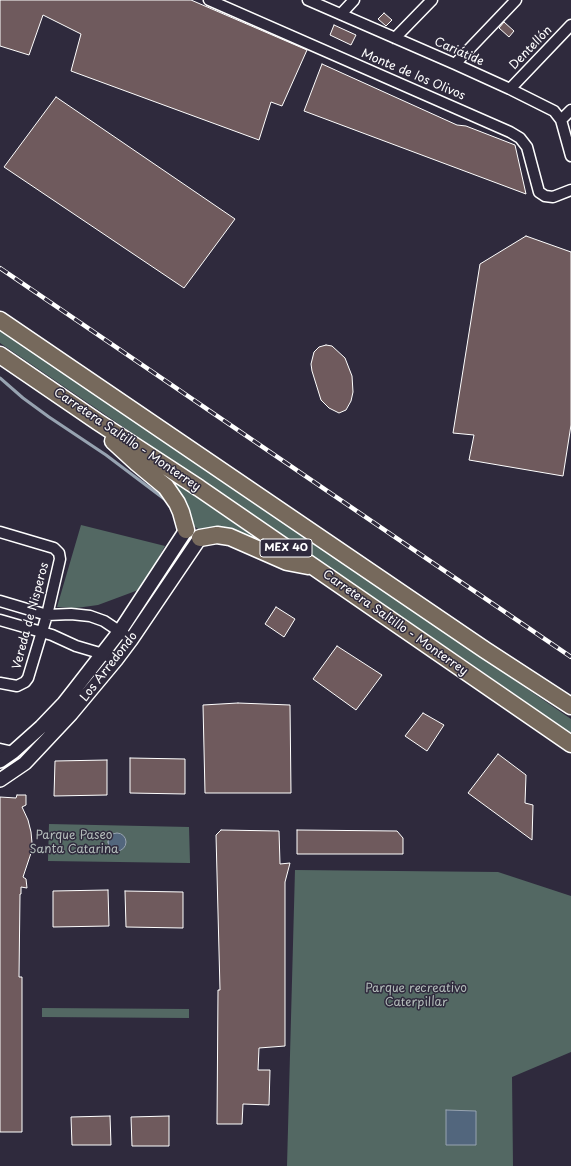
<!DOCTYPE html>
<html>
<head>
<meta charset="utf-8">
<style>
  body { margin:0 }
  canvas { display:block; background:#2f2a3d }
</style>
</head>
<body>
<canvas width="571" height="1166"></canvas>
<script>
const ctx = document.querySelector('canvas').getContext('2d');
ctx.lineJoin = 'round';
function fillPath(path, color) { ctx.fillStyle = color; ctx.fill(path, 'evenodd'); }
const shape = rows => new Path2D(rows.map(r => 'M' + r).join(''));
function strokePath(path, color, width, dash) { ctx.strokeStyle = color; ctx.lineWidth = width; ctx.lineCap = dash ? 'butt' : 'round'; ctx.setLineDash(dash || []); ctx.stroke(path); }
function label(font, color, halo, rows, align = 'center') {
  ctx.font = font + ' "Playpen Sans",sans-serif'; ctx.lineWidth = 3; ctx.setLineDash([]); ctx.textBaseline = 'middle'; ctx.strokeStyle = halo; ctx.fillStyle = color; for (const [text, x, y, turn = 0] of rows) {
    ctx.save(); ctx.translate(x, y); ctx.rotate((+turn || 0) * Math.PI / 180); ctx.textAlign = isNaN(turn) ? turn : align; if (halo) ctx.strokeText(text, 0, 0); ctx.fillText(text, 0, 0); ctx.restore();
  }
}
const green = shape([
  [0,329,459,642,571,719,571,732,569,732,477,668,0,343],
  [128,448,275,552,202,532,190,523],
  [81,525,165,546,141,589,98,605,76,608,57,607],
  [49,824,189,827,190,863,48,861],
  [295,870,498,872,571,896,571,1052,512,1077,513,1166,287,1166],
  [42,1008,189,1009,189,1018,42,1017]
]);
const water = shape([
  '108 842a9 9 0 1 1 18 0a9 9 0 1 1-18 0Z',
  [446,1110,476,1111,476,1145,446,1145,446,1110]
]);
const stream = shape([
  [0,378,23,398,49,417,106,455,167,501]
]);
const building = shape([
  [0,0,191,0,307,50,282,106,271,102,259,140,71,71,81,34,43,15,29,55,0,46,0,0],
  [384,13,392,20,386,26,378,19,384,13],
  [504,22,514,31,509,37,499,28,504,22],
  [334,25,356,35,351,45,330,35,334,25],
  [322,64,457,125,466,126,515,145,526,194,304,111,322,64],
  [56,97,235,219,184,288,4,167,56,97],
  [526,236,571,252,571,425,563,476,469,460,474,435,453,433,480,264,526,236],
  [326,345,332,346,345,358,352,376,353,392,351,401,346,410,339,413,329,408,321,400,312,371,311,364,314,352,319,347,326,345],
  [276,607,295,619,284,637,265,624,276,607],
  [337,646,382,675,356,710,313,679,337,646],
  [238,703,290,705,291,793,205,793,203,705,238,703],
  [423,713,444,725,427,751,405,736,423,713],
  [498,754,526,775,525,803,533,805,532,840,468,793,498,754],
  [130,758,185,759,185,794,130,793,130,758],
  [107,760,107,795,54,796,55,761,107,760],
  [17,795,26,795,26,805,22,807,28,820,31,832,32,843,31,853,23,877,26,879,27,888,21,887,21,894,20,894,19,977,22,977,22,1132,0,1132,0,797,16,798,17,795],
  [221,830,279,831,280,864,290,863,285,882,285,1046,259,1048,258,1070,270,1070,269,1105,243,1104,242,1124,217,1124,218,990,220,990,216,835,221,830],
  [297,830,397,831,403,838,403,854,297,854,297,830],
  [108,890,109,926,53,927,53,891,108,890],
  [125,891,183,892,183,928,126,927,125,891],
  [110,1116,111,1145,72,1145,71,1117,110,1116],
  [169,1116,169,1146,132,1146,131,1117,169,1116]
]);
const minor = shape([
  [209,0,510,132,520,138,527,147,539,192,545,196,553,197,571,190],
  [308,0,455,64,510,89,554,111,561,120,571,156],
  [341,14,354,0],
  [395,38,432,0],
  [455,64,516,0],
  [510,89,571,25],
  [561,120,571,110],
  [0,532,54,548,59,553,60,559,47,615,28,678,25,682,17,686,0,683],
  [0,601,47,615,71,614,90,616,104,621,125,635],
  [0,620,52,635,76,646,103,654,116,660],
  [0,749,13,752]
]);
const tertiary = shape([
  [0,761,13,752,41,727,64,703,75,689,120,631,186,530],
  [0,780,25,763,71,714,116,660,131,640,200,538]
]);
const primary = shape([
  [0,320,485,650,571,706],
  [0,355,98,422,199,488,571,744],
  [113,441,137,463,166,487,177,503,181,512,186,530],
  [200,538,217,535,230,537,287,562,308,566]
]);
const rail = shape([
  [0,268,571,657]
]);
const shields = [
  [286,548,52]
];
const shieldNames = [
  ["MEX 40",286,548]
];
const streetNames = [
  ["Dentellón",531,48,-46],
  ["Cariátide",459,52,24],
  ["Monte de los Olivos",413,75,23],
  ["Carretera Saltillo - Monterrey",127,440,34],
  ["Vereda de Nisperos",31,616,-75],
  ["Carretera Saltillo - Monterrey",395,623,35],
  ["Los Arredondo",109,667,-52]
];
const parkNames = [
  ["Parque Paseo",74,836],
  ["Santa Catarina",74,850],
  ["Parque recreativo",416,989],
  ["Caterpillar",416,1003]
];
fillPath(green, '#536863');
fillPath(water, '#52667d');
strokePath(water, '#97a3b1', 1);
strokePath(stream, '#97a3b1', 3);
fillPath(building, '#6f5a5d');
strokePath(building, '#fff', 1);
strokePath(minor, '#fff', 13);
strokePath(tertiary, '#fff', 16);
strokePath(primary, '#fff', 19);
strokePath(minor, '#2f2a3d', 10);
strokePath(tertiary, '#2f2a3d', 13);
strokePath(primary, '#76695c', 16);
strokePath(rail, '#fff', 4.5);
strokePath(rail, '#2f2a3d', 3, [9]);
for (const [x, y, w] of shields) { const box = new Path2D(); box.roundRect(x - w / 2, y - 9, w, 18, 3); ctx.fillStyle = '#2f2a3d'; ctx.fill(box); strokePath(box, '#fff', 1); }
label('bold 11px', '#fff', null, shieldNames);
label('12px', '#fff', '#2f2a3d', streetNames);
label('12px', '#b2bbb9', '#2f2a3d', parkNames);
</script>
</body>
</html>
